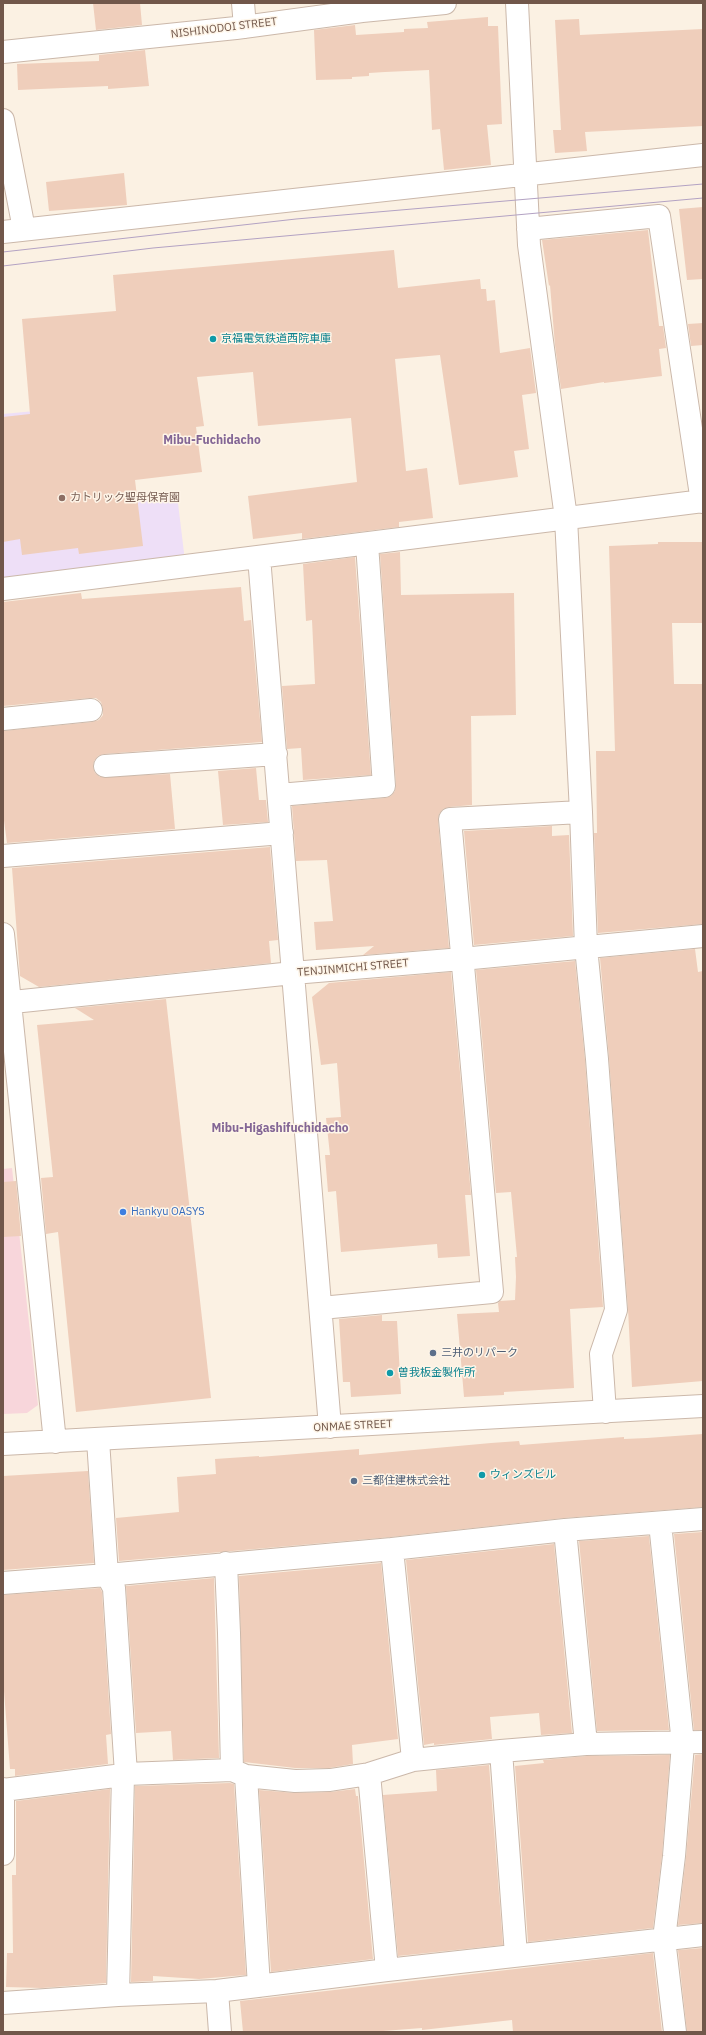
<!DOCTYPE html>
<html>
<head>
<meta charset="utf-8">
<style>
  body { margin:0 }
  #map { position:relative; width:706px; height:2035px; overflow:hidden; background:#fbf1e3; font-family:"IBM Plex Sans",sans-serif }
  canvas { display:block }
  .frame { position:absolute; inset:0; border:4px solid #71574a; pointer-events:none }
</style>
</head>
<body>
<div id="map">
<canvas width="706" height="2035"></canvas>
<div class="frame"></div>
</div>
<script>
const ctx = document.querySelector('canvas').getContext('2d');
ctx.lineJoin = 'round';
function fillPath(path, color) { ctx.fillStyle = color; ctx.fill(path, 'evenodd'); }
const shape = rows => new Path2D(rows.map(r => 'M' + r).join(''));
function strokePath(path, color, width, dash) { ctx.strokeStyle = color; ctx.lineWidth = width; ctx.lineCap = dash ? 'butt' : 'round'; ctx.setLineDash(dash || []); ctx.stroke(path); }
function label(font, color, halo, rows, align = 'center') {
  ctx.font = font + ' "IBM Plex Sans","Noto Sans JP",sans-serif'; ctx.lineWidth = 3; ctx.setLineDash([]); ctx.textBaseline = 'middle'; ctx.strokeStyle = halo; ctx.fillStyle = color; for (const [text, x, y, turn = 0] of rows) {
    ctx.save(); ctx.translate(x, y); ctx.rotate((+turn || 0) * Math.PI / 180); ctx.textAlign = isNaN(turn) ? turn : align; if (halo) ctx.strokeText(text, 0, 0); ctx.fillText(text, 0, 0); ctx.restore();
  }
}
const education = shape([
  [108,404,123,500,177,495,185,561,3,587,3,414]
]);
const medical = shape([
  [12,1168,38,1405,27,1413,3,1414,3,1169]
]);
const building = shape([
  [93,3,140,3,142,25,96,30],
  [488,17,488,26,498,26,502,124,487,125,491,165,444,170,440,129,432,130,429,70,385,72,369,73,369,76,352,77,352,79,316,80,314,30,355,25,356,35,404,32,404,29,428,28,427,22],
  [579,19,580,35,703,29,703,126,585,132,587,151,555,153,553,130,561,130,555,20],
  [145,50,149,86,108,89,108,86,18,90,17,64,99,61,99,55],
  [124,173,127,205,49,211,46,182],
  [703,207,703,279,687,280,679,209],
  [648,230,659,326,663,326,666,348,659,349,662,376,604,383,604,382,561,389,555,345,550,285,549,286,542,240],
  [394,250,398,288,480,279,481,289,486,289,487,301,495,300,500,353,530,348,536,393,522,395,529,449,514,451,518,477,459,485,440,355,395,359,406,471,427,468,433,518,399,522,399,527,302,539,302,533,253,539,248,496,357,482,351,418,258,426,253,372,197,377,204,426,196,427,202,472,135,480,143,546,79,554,78,548,22,555,20,539,3,542,3,417,30,414,22,319,116,311,113,275],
  [703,323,703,345,691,346,688,324],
  [658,542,703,542,703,623,672,623,674,684,703,684,703,924,598,933,594,833,597,833,596,751,615,751,609,546,658,544],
  [400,552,401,595,514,593,516,715,471,716,472,805,449,807,443,809,439,814,438,820,449,948,363,955,374,946,316,950,314,922,333,921,327,860,296,861,292,806,385,798,391,796,395,791,396,785,380,554],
  [355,557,371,775,303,780,301,748,287,749,282,686,315,684,312,620,306,621,303,564],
  [241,587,244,621,251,620,262,742,104,754,98,756,94,761,93,767,95,773,100,777,170,774,175,829,7,843,3,813,3,731,92,722,99,720,103,715,103,709,101,702,96,698,90,698,3,706,3,602,81,593,82,599],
  [256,768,259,800,266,800,268,822,223,825,218,771],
  [552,826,552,836,569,835,573,936,474,945,464,831],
  [270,847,278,940,269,941,271,963,39,987,20,976,12,868],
  [695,949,698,972,703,971,703,1381,632,1387,628,1309,609,1058,600,958],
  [575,961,585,1060,603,1307,570,1309,574,1388,504,1392,504,1395,464,1397,457,1314,499,1312,498,1303,500,1301,515,1300,516,1277,515,1257,517,1257,511,1192,496,1193,476,970],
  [451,972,471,1195,465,1195,470,1256,438,1258,437,1244,341,1252,336,1191,328,1192,325,1155,330,1155,326,1118,341,1117,337,1063,321,1065,312,997,329,983],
  [166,999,211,1398,76,1412,58,1232,46,1234,41,1178,53,1177,37,1025,94,1020,75,1008],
  [16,1181,21,1236,3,1237,3,1182],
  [382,1315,382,1321,397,1321,401,1394,351,1397,350,1382,343,1382,339,1319],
  [703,1434,703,1507,564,1518,391,1537,119,1561,116,1518,179,1512,177,1477,216,1474,215,1459,259,1456,259,1457,359,1449,359,1455,491,1443,519,1441,520,1445,624,1437,624,1439,647,1438],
  [88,1471,94,1563,3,1570,3,1476],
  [703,1532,703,1730,694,1730,674,1534],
  [649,1536,669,1730,597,1731,579,1541],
  [554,1544,572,1733,541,1735,539,1713,490,1717,492,1739,434,1745,434,1743,424,1745,406,1560],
  [381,1563,398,1739,352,1745,353,1764,329,1768,295,1768,244,1762,239,1576],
  [214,1578,219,1758,173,1760,171,1731,136,1733,126,1586],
  [100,1588,102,1592,111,1734,106,1735,108,1764,15,1776,15,1769,10,1769,3,1678,3,1595],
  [703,1754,703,1923,678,1925,686,1857,695,1755],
  [670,1755,662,1855,653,1928,528,1942,515,1766,544,1763,543,1760,587,1756],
  [489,1765,503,1945,398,1956,383,1795,437,1791,436,1770],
  [230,1783,234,1784,246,1975,199,1979,153,1976,153,1981,131,1982,135,1786],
  [110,1789,106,1983,42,1988,6,1987,7,1953,13,1953,12,1875,16,1875,16,1801],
  [355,1789,356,1796,358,1796,373,1959,271,1972,259,1790,295,1793,330,1792],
  [703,1948,703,2032,687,2032,678,1950],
  [653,1953,662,2032,513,2032,512,2020,422,2030,422,2028,370,2032,243,2032,240,2001]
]);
const minor = shape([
  [243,3,245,27],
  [517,3,529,245,566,518,581,812,586,947,597,1059,616,1310,601,1354,605,1412],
  [3,52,236,28,362,11,445,3],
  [3,120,24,229],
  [528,229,659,216,702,502],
  [3,232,703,155],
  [259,557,330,1427],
  [3,589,703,501],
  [3,719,91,710],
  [105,766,276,754],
  [279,795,384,786,367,544],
  [3,856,282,833],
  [3,934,55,1442],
  [3,1003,293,973,462,959,703,936],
  [321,1308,492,1292,450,819,581,812],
  [98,1440,107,1575,114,1588,126,1774,123,1775,118,1995],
  [3,1444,703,1406],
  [660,1523,683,1744,674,1856,664,1939,675,2032],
  [565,1530,586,1744],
  [392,1549,413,1760],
  [226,1563,229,1633,232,1770],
  [3,1583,107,1575,392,1549,565,1530,703,1519],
  [501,1751,516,1955],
  [126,1774,232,1770,246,1776,295,1781,330,1780,369,1774,413,1760,501,1751,586,1744,703,1742],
  [369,1774,387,1970],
  [246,1776,259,1986],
  [3,1789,3,1854],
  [3,1790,123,1775],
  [217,1991,220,2032],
  [3,2003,118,1995,217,1991,387,1970,703,1935]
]);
const tram = shape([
  [3,252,296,219,703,184],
  [3,266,153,248,703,198]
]);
const markers = [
  [213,339,4,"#0f9aa8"],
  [62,498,4,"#8d6e63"],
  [123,1212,4,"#3f7fe0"],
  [433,1353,4,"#5c6f8a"],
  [390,1373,4,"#0f9aa8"],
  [482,1475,4,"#0f9aa8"],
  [354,1481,4,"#5c6f8a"]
];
const streetNames = [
  ["NISHINODOI STREET",224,28,-7],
  ["TENJINMICHI STREET",353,968,-5],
  ["ONMAE STREET",353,1426,-3]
];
const cultureNames = [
  ["京福電気鉄道西院車庫",221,339],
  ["曽我板金製作所",398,1373],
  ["ウィンズビル",490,1475]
];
const educationNames = [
  ["カトリック聖母保育園",70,498]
];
const shopNames = [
  ["Hankyu OASYS",131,1212]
];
const serviceNames = [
  ["三井のリパーク",441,1353],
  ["三都住建株式会社",362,1481]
];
const neighbourhoodNames = [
  ["Mibu-Fuchidacho",212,441],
  ["Mibu-Higashifuchidacho",280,1129]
];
fillPath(education, '#eedff7');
fillPath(medical, '#f8d6db');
fillPath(building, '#efcebb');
strokePath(minor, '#cbb8aa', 24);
strokePath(minor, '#fff', 22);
strokePath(tram, '#b3a2c3', 1);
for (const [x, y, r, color] of markers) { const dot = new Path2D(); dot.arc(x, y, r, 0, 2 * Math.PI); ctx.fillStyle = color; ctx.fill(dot); strokePath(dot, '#fef5e8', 1.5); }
label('11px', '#71574a', '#fef5e8', streetNames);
label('11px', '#0d838f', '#fef5e8', cultureNames, 'left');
label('11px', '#785e54', '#fef5e8', educationNames, 'left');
label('11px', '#366cbe', '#fef5e8', shopNames, 'left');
label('11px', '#4e5e75', '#fef5e8', serviceNames, 'left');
label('bold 12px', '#836695', '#fef5e8', neighbourhoodNames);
</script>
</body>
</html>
